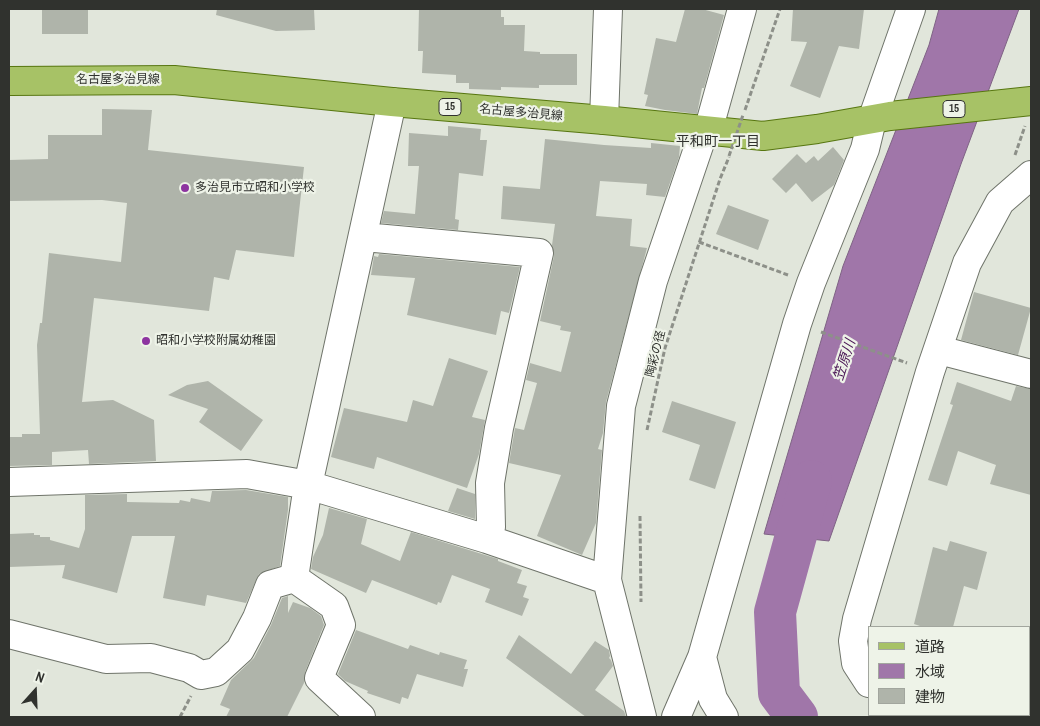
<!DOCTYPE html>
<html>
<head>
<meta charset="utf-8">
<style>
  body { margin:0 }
  #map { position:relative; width:1040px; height:726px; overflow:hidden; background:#e1e6db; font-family:"Archivo Narrow","Noto Sans JP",sans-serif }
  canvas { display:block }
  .frame { position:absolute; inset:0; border:10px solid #30322e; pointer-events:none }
  .legend { position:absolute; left:868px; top:626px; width:162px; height:90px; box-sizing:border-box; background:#eef3e8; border:1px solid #a2a69e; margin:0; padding:6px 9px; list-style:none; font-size:15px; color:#30322e }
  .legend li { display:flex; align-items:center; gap:10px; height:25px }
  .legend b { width:25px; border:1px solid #a2a69e }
  .north { position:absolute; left:10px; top:666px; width:50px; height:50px; -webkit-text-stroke:4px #eef3e8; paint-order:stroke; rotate:20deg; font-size:14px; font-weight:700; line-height:20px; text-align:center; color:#30322e }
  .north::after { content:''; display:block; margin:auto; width:18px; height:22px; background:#30322e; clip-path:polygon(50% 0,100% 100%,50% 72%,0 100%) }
</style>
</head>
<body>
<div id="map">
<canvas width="1040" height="726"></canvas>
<div class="frame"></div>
<ul class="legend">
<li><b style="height:6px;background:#a7c266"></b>道路</li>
<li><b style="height:14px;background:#a076a9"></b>水域</li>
<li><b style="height:14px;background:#afb4aa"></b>建物</li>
</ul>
<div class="north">N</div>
</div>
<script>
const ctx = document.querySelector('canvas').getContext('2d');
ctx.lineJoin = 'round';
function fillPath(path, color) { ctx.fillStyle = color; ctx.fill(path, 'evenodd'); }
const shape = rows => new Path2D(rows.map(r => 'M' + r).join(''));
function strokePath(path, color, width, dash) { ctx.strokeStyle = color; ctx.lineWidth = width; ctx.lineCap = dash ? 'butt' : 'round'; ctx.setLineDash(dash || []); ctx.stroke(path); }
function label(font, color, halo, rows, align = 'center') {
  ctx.font = font + ' "Archivo Narrow","Noto Sans JP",sans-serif'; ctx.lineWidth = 4.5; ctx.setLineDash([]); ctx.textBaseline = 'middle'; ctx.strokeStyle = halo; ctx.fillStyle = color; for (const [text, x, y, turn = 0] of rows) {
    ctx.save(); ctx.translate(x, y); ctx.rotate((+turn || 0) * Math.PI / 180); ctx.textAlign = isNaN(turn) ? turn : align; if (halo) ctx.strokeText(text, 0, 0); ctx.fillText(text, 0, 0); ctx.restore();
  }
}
const water = shape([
  [939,9,1019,9,961,164,829,541,764,534,843,266,929,45,939,9]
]);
const river = shape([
  [797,717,779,693,775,612,811,481]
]);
const building = shape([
  [42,9,88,9,88,34,42,34],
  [217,9,314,9,315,30,276,31,216,15],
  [419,9,501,9,501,17,504,17,504,25,525,25,524,51,540,52,540,54,577,54,577,85,539,85,539,88,501,87,501,90,469,89,469,83,456,83,456,75,422,73,423,51,418,51],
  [685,9,702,9,724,15,704,88,702,88,697,114,665,110,645,106,648,95,644,94,656,38,676,42],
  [793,9,864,9,859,49,839,46,820,98,790,86,807,42,791,41],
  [102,109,152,110,148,150,304,167,294,257,236,250,229,280,214,277,209,311,94,298,82,402,113,400,154,420,156,461,89,464,88,450,52,452,52,465,9,466,9,437,22,437,22,434,40,434,37,345,40,323,42,323,49,253,121,262,127,203,102,200,9,201,9,160,48,159,48,135,102,135],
  [448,126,481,129,480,140,487,140,483,176,459,173,455,219,459,220,458,230,381,223,384,211,415,214,419,166,408,166,409,133,448,136],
  [545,139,604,145,651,148,651,143,680,146,679,157,665,197,646,195,647,184,600,181,596,216,632,219,630,246,647,248,606,402,603,433,598,449,602,450,596,523,582,555,537,536,561,475,509,463,515,428,524,430,537,383,526,380,530,363,561,372,571,332,560,330,561,326,540,321,554,256,552,245,555,224,501,219,503,186,540,189],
  [833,147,844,160,834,185,812,202,796,183,786,193,772,179,797,154,806,163,814,156,818,161],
  [728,205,769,220,758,250,716,234],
  [379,254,520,267,509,313,501,311,496,335,407,315,415,278,371,275,374,256,378,257],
  [974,292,1031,308,1018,355,961,340],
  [449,358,488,371,472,417,485,420,479,454,467,488,377,457,374,469,331,457,344,408,407,422,413,400,433,406],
  [208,381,263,420,241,451,199,422,208,409,168,395,187,385],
  [957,382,1011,401,1016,386,1031,389,1031,495,990,484,996,465,958,451,947,486,928,480,953,405,950,404],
  [672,401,736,422,715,489,689,480,700,445,662,432],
  [457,488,475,494,475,519,448,511],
  [246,490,288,497,288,510,280,566,259,574,246,603,207,595,205,606,163,598,175,536,132,536,117,593,62,578,65,565,9,567,9,534,34,533,34,535,40,535,40,537,50,537,50,540,79,548,85,529,85,495,127,494,127,502,179,503,180,500,190,502,191,498,210,502,212,491],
  [329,508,367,519,361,544,400,561,411,532,498,559,498,561,522,570,517,583,527,586,523,597,529,599,522,616,485,602,490,589,452,575,441,603,438,602,437,605,372,580,366,593,311,569,313,557,323,535],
  [950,541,987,552,977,590,964,586,953,627,923,627,914,624,933,547,947,551],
  [288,596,288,613,293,602,310,608,321,616,324,625,305,672,304,683,287,717,226,717,230,709,220,705,231,680,254,658,271,625,282,598],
  [356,630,408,649,410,645,439,655,440,652,467,660,464,669,468,669,463,687,417,674,408,699,402,697,400,704,367,693,368,691,345,681,338,674],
  [519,635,571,674,595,641,609,650,610,656,609,658,611,660,613,666,595,690,624,711,626,717,586,717,506,658]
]);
const path = shape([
  [745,110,780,9],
  [1015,155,1025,126],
  [699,242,788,275],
  [821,332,907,363],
  [647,430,665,348,720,179,729,157],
  [640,516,641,602],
  [180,717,191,696]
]);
const minor = shape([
  [604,120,608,9],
  [708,131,742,9],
  [364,237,539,253,499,428,490,483,491,527,487,539],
  [939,350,1031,374],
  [9,482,247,474,308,485,487,539,607,580],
  [294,578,334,606,341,625,319,678,361,717],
  [9,634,106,659,151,658,189,668,201,675,216,672,240,650,257,618,270,585,294,578,308,485,392,102],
  [869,683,856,663,853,641,857,619,930,372,967,263,1000,202,1031,175],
  [888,715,891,717],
  [642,717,607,580,621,406,653,281,704,131],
  [676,717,702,657],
  [724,717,713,699,702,657,797,324,811,283,865,149,872,120,911,9]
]);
const major = shape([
  [9,81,174,80,392,102,604,120,763,136,817,129,890,116,1031,101]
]);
const pathBridge = shape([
  [729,156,743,115]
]);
const markers = [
  [185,188,5,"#8d34a0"],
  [146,341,5,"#8d34a0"]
];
const shields = [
  [450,107,22],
  [954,109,22]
];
const shieldNames = [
  ["15",450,107],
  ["15",954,109]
];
const streetNames = [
  ["名古屋多治見線",118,80],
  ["名古屋多治見線",521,113,5],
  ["陶彩の径",656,354,-76]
];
const poiNames = [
  ["多治見市立昭和小学校",195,188],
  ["昭和小学校附属幼稚園",156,341]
];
const neighbourhoodNames = [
  ["平和町一丁目",718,142]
];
const waterNames = [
  ["笠原川",845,360,-72]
];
fillPath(water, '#a076a9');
strokePath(water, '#7e6284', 1);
strokePath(river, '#a076a9', 42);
fillPath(building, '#afb4aa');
strokePath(minor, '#6f746a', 30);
strokePath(major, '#577610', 30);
strokePath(path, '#8d9089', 3, [5, 2.5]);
strokePath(minor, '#fff', 28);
strokePath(major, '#a7c266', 28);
strokePath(pathBridge, '#8d9089', 3, [5, 2.5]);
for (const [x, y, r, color] of markers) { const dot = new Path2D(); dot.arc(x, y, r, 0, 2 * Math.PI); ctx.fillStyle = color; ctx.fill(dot); strokePath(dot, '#eef3e8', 2); }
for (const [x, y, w] of shields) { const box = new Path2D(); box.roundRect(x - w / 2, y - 8.5, w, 17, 4); ctx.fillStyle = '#eef3e8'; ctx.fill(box); strokePath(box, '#30322e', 1); }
label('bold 11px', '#30322e', null, shieldNames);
label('12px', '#30322e', '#eef3e8', streetNames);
label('12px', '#30322e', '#eef3e8', poiNames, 'left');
label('14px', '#30322e', '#eef3e8', neighbourhoodNames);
label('italic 14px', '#481354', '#eef3e8', waterNames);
</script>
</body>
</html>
